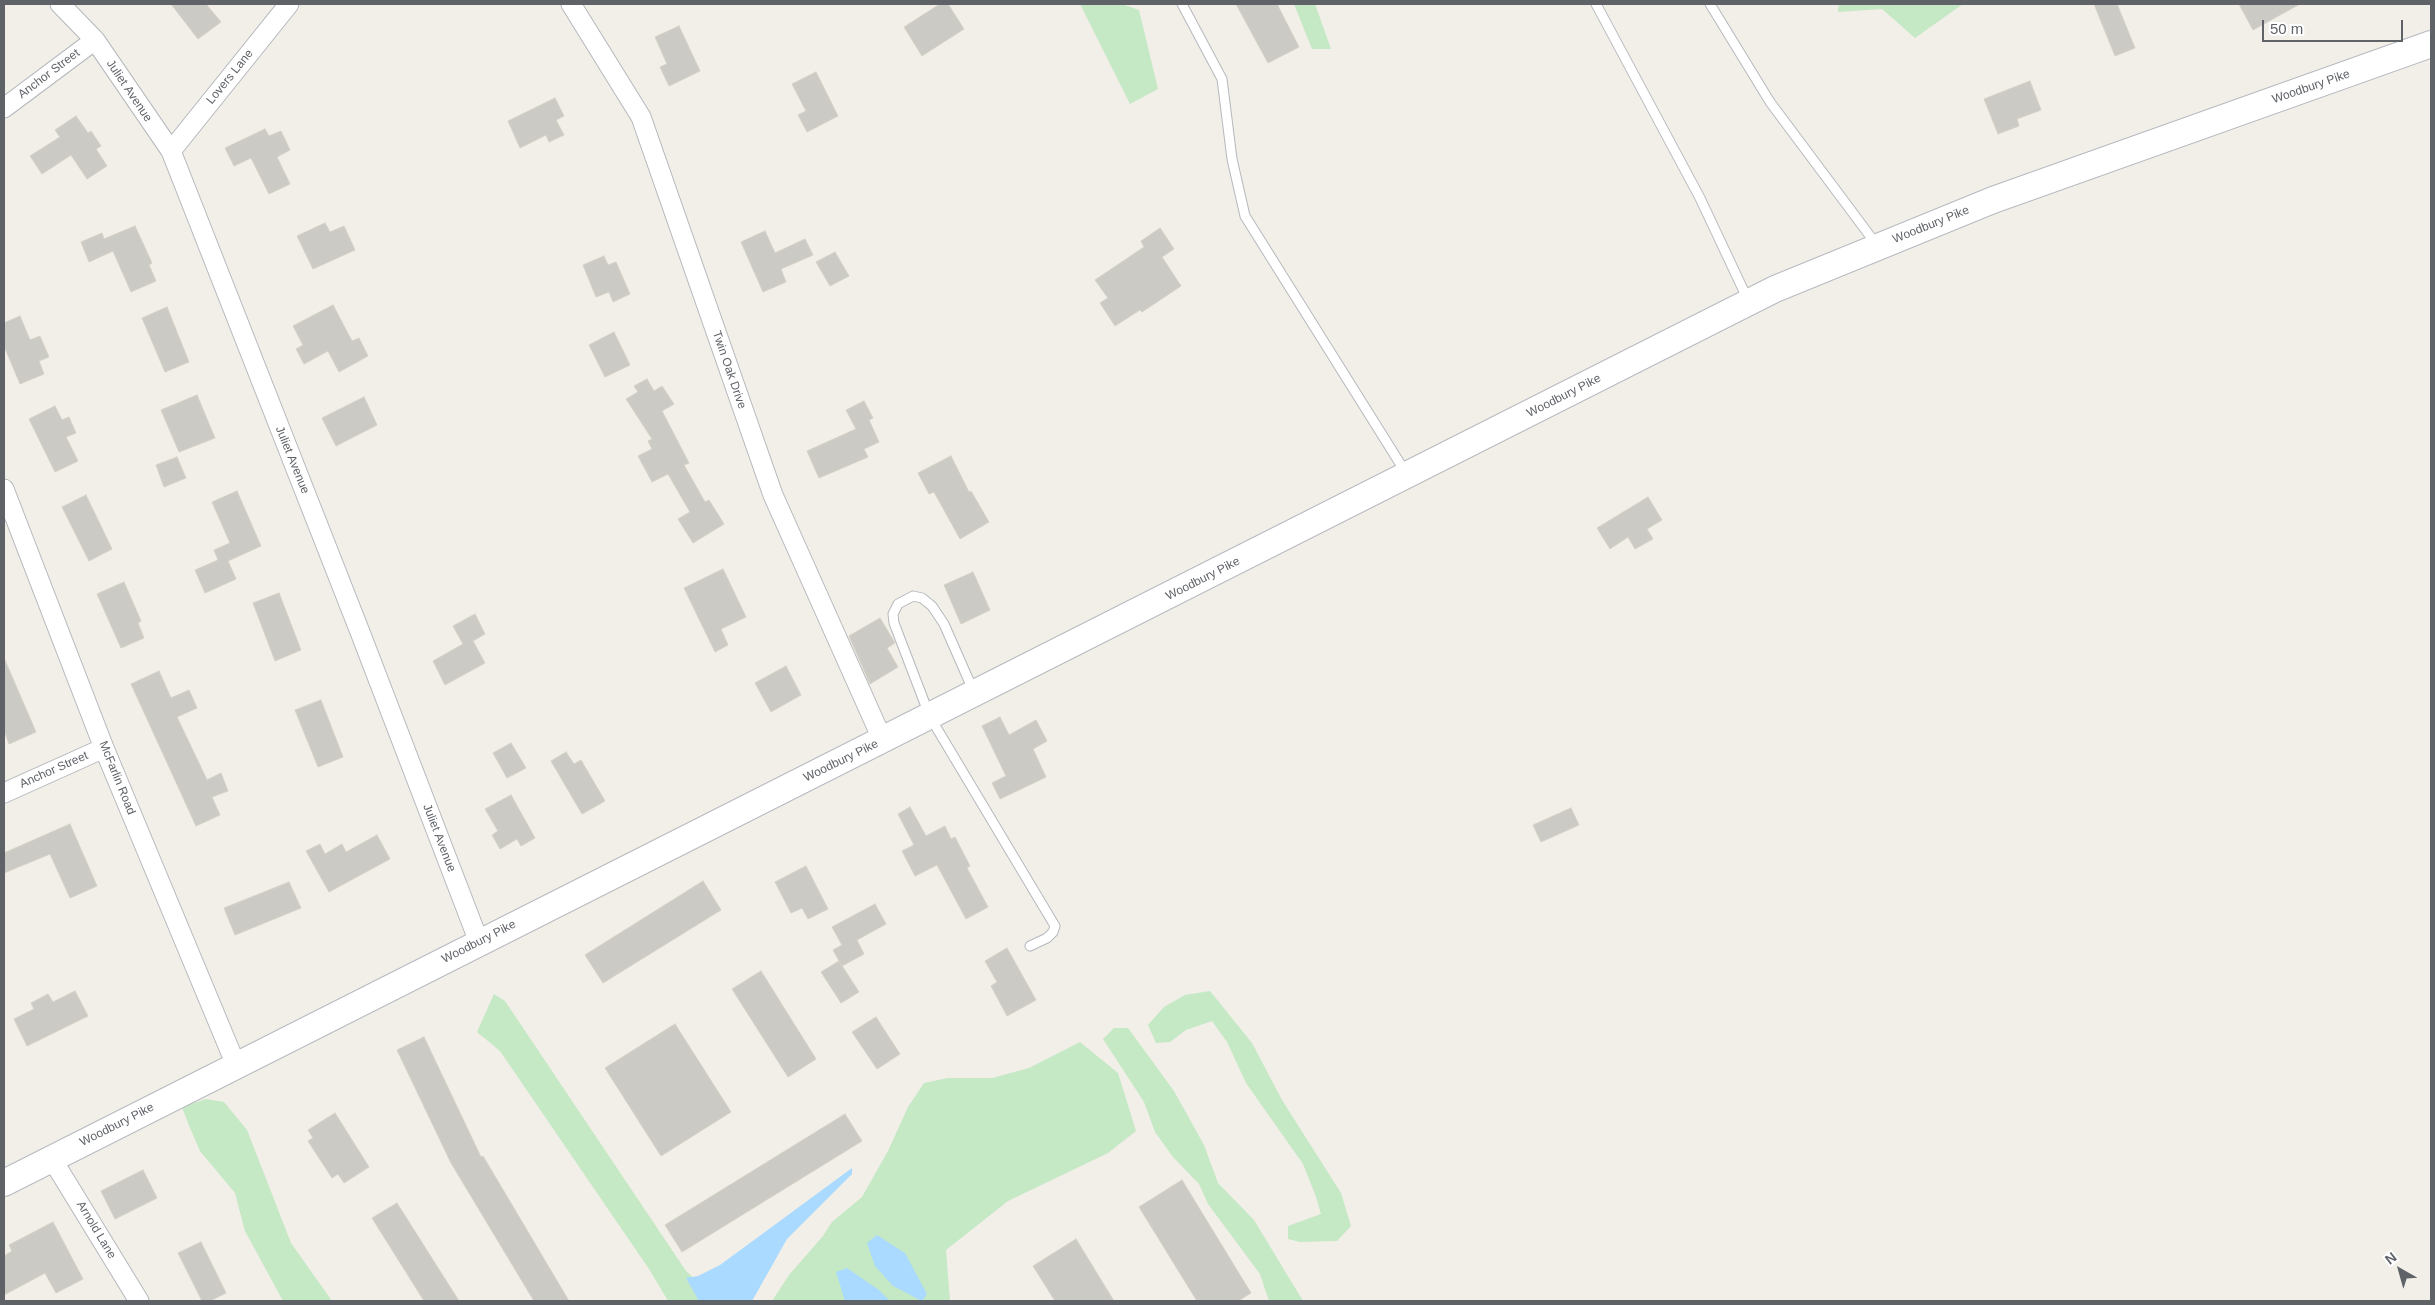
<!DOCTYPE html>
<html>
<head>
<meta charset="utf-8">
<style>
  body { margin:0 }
  #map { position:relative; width:2435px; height:1305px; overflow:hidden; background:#f1efe8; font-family:Arial,sans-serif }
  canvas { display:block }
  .frame { position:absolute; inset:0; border:5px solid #5f6368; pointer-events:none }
  .north { position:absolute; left:2375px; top:1245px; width:50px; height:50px; -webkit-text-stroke:4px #fff; paint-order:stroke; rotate:322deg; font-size:14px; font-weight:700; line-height:20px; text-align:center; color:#5f6368 }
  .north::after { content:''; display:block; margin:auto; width:18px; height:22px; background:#5f6368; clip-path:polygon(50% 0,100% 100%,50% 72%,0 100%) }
  .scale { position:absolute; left:2262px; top:20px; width:141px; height:22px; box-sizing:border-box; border:2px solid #5f6368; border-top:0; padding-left:6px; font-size:15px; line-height:18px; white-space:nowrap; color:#5f6368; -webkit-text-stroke:4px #fff; paint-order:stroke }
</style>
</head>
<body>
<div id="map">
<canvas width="2435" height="1305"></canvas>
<div class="frame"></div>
<div class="north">N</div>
<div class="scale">50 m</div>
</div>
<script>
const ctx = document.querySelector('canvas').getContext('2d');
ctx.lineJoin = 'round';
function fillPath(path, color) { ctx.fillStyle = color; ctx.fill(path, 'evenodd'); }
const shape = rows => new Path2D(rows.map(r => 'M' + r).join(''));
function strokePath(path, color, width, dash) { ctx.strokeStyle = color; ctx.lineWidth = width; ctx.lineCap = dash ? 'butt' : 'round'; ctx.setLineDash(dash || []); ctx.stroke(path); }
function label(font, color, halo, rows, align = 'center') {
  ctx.font = font + ' Arial,sans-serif'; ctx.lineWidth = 5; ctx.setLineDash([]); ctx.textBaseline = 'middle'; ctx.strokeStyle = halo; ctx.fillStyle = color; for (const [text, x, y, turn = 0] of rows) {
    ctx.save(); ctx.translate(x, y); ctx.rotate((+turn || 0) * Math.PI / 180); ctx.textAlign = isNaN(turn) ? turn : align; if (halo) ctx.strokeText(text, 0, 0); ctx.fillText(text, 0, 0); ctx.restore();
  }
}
const green = shape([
  [1080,4,1122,4,1139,10,1158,89,1130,104],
  [1294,4,1315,4,1331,49,1312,49],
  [1839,4,1963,4,1915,38,1882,9,1838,12],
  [1210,991,1252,1043,1282,1100,1341,1193,1351,1226,1337,1241,1300,1242,1288,1239,1288,1226,1321,1214,1315,1194,1303,1164,1246,1083,1227,1042,1212,1021,1186,1030,1170,1042,1156,1043,1148,1025,1164,1007,1185,995],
  [494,994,505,1001,686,1271,702,1286,708,1301,668,1301,649,1269,500,1051,477,1032],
  [1114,1028,1128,1028,1174,1091,1204,1145,1218,1183,1254,1220,1303,1301,1269,1301,1260,1274,1208,1204,1199,1184,1173,1157,1155,1132,1144,1102,1103,1039],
  [1080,1042,1118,1073,1136,1131,1108,1153,1008,1201,946,1250,950,1301,772,1301,789,1275,823,1236,832,1222,862,1197,888,1151,908,1107,924,1083,948,1078,992,1078,1029,1068],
  [206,1099,224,1102,247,1130,291,1243,332,1301,283,1301,245,1231,235,1193,200,1151,190,1128,182,1107]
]);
const water = shape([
  [852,1168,852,1174,787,1239,752,1301,699,1301,686,1278,698,1276,720,1265],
  [877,1235,905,1253,927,1294,922,1301,893,1286,875,1266,867,1243],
  [847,1268,879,1290,890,1301,845,1301,836,1272]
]);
const building = shape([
  [171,4,206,4,221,22,198,39,171,4],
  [940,4,948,4,964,29,922,56,904,27,940,4],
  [1236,4,1277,4,1299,47,1268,63,1236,4],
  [2094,4,2117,4,2135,48,2115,56,2094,4],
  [2239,4,2300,4,2253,30,2239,4],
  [679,26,700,71,669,86,660,67,667,64,655,37,679,26],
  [816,72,838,116,807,132,798,115,806,111,792,84,816,72],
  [2030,81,2041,110,2017,119,2019,126,1998,134,1984,99,2030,81],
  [555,98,564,116,556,120,564,135,549,142,546,135,520,148,508,121,555,98],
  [76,116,88,133,91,131,101,146,96,149,107,166,87,179,71,155,42,174,30,156,60,137,55,130,76,116],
  [265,129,269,136,281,131,290,150,277,157,290,184,269,194,251,158,234,166,225,148,265,129],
  [325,223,330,232,344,226,355,250,313,269,297,236,325,223],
  [135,226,152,263,149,265,156,281,131,292,113,251,89,262,81,242,102,233,104,239,135,226],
  [1160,228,1174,249,1162,257,1181,286,1142,312,1140,310,1115,326,1100,303,1108,298,1095,280,1144,247,1141,241,1160,228],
  [765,231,775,253,805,239,813,255,781,269,786,282,763,292,741,242,765,231],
  [835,252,849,276,830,286,816,262,835,252],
  [604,256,608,265,616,262,630,294,613,302,609,292,596,297,583,265,604,256],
  [333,305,352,341,359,338,368,356,339,372,328,351,304,364,296,349,303,345,293,326,333,305],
  [167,307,189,362,165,372,142,318,167,307],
  [20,316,30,340,40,336,49,357,39,361,44,374,20,384,4,346,4,323,20,316],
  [614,332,630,365,605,377,589,345,614,332],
  [647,379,654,391,662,386,674,404,662,411,689,463,684,465,705,502,709,500,724,524,693,543,678,519,690,512,668,474,652,482,638,456,652,449,648,441,652,439,626,399,638,392,634,386,647,379],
  [197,395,215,438,179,452,161,410,197,395],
  [364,397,377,425,336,446,322,418,364,397],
  [864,401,873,418,869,420,879,442,864,449,868,457,819,478,807,451,856,429,846,410,864,401],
  [55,406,62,420,69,417,76,433,66,437,78,461,55,472,29,419,55,406],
  [951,456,969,492,971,491,989,522,960,539,934,492,929,494,918,473,951,456],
  [177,457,186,478,164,487,156,465,177,457],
  [237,491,261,546,228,561,236,579,205,593,195,570,218,560,214,550,230,543,212,502,237,491],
  [86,495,112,549,89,561,62,507,86,495],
  [1648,497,1662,520,1647,529,1653,539,1635,549,1628,537,1610,549,1597,528,1648,497],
  [723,569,746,617,721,629,728,645,715,652,684,588,723,569],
  [973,572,990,610,961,624,944,585,973,572],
  [124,582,141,621,138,623,144,638,121,648,97,594,124,582],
  [279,593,301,650,275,661,253,603,279,593],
  [475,614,485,634,473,641,485,663,445,685,433,661,463,644,453,626,475,614],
  [880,618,895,643,887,648,898,667,870,684,849,636,880,618],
  [4,658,36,732,9,744,4,730,4,658],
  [786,666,801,695,771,712,755,683,786,666],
  [159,671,171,698,189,690,197,708,177,717,207,780,221,773,228,791,212,797,220,815,196,826,131,684,159,671],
  [321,700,343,757,318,767,295,710,321,700],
  [1000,717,1009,735,1036,720,1047,741,1033,749,1046,777,1000,799,992,783,1006,776,982,726,1000,717],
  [511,743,526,768,507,778,493,753,511,743],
  [566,752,574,764,581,760,605,801,582,814,551,761,566,752],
  [511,795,535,838,521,846,517,839,500,849,492,835,498,831,485,809,511,795],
  [910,807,926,836,945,826,951,839,955,837,970,866,967,868,988,907,966,919,937,865,915,876,902,851,914,845,898,814,910,807],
  [1571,808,1579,825,1541,842,1533,825,1571,808],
  [70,824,97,886,70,898,50,854,4,873,4,853,70,824],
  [377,835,390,859,329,892,306,851,320,844,325,854,342,844,346,852,377,835],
  [806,866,828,909,808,919,802,908,791,913,775,882,806,866],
  [703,881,721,910,603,983,585,955,703,881],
  [289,882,301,908,235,935,224,908,289,882],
  [875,904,886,924,857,940,864,954,842,966,833,950,842,945,832,927,875,904],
  [1007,948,1036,1000,1007,1016,991,986,997,982,985,961,1007,948],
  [839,961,859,992,841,1003,821,972,839,961],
  [761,971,816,1059,788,1077,732,989,761,971],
  [75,991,88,1016,27,1046,14,1019,34,1009,31,1003,48,994,53,1002,75,991],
  [876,1017,900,1054,877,1069,852,1032,876,1017],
  [675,1024,731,1112,661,1156,605,1068,675,1024],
  [424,1037,481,1157,483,1156,569,1301,534,1301,451,1163,397,1050,424,1037],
  [335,1113,369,1167,344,1183,338,1174,332,1178,308,1141,313,1138,308,1130,335,1113],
  [845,1114,862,1141,682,1252,665,1225,845,1114],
  [143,1170,157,1198,115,1219,101,1191,143,1170],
  [1182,1180,1251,1293,1238,1301,1197,1301,1139,1207,1182,1180],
  [397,1203,459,1301,424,1301,372,1218,397,1203],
  [53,1222,83,1279,56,1293,45,1273,4,1295,4,1256,12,1251,9,1245,53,1222],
  [1076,1239,1114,1301,1055,1301,1033,1266,1076,1239],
  [201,1242,226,1293,210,1301,202,1301,178,1253,201,1242]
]);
const lane = shape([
  [1182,4,1222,79,1232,159,1245,216,1406,473],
  [1596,4,1700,198,1748,300],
  [1710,4,1770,102,1876,244],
  [973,690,944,624,932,606,922,598,913,596,898,604,893,614,894,623,930,717,1055,926,1053,932,1047,938,1030,946]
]);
const street = shape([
  [60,4,95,40,171,151,360,632,479,942],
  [571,4,641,117,773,495,883,741],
  [4,108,95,40],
  [171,151,289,4],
  [4,489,104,748,236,1065],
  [4,793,104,748],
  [52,1159,139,1301]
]);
const secondary = shape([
  [4,1183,1775,289,1993,200,2431,44]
]);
const streetNames = [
  ["Anchor Street",49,74,-37],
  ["Lovers Lane",230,77,-51],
  ["Woodbury Pike",2311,87,-19],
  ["Juliet Avenue",129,91,56],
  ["Woodbury Pike",1931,225,-22],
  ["Twin Oak Drive",729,370,71],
  ["Woodbury Pike",1564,396,-27],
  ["Juliet Avenue",292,460,68],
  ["Woodbury Pike",1203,579,-27],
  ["Woodbury Pike",841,761,-26],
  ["Anchor Street",54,770,-24],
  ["McFarlin Road",117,778,68],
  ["Juliet Avenue",439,838,69],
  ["Woodbury Pike",479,942,-27],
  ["Woodbury Pike",117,1125,-27],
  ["Arnold Lane",96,1230,59]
];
fillPath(green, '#c5e8c5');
fillPath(water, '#aadaff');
fillPath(building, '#cccac5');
strokePath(building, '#d6d1c6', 1);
strokePath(lane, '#b5b8bc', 11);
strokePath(street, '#b5b8bc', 21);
strokePath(secondary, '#b6babf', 28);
strokePath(lane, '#fff', 9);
strokePath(street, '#fff', 19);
strokePath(secondary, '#fff', 26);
label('12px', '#5f6368', '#fff', streetNames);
</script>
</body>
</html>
